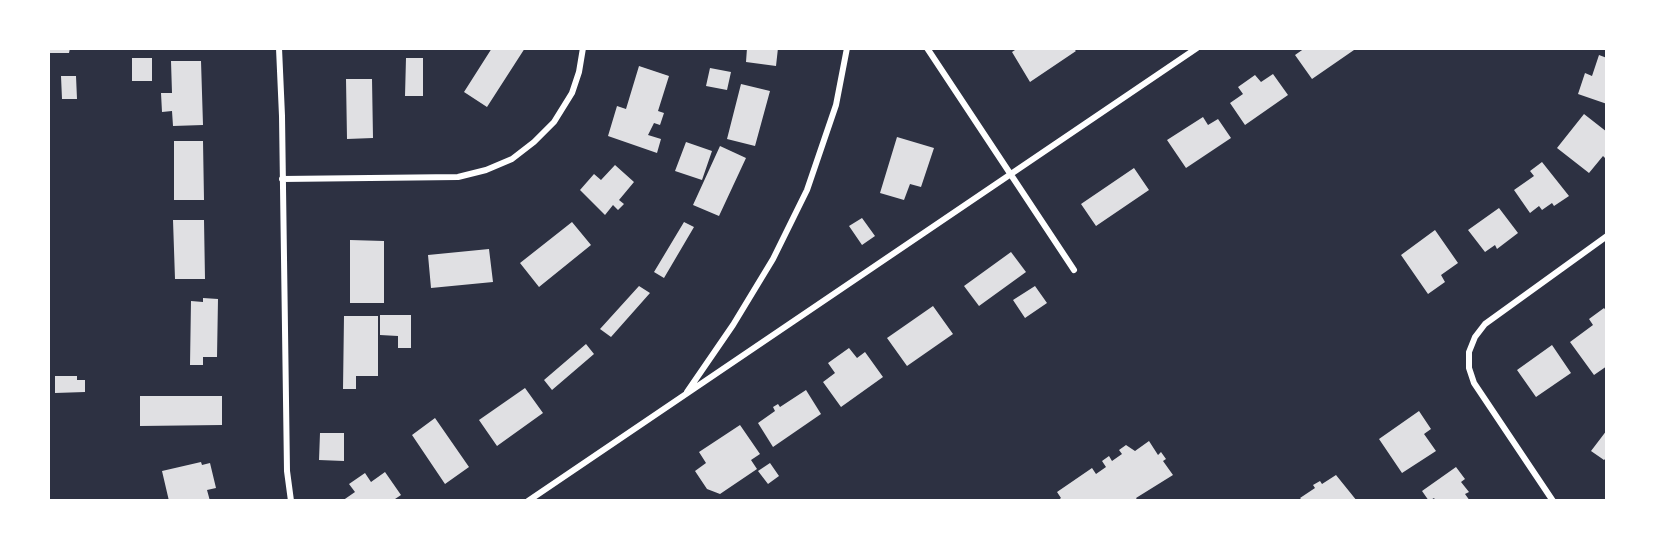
<!DOCTYPE html>
<html>
<head>
<meta charset="utf-8">
<style>
  body { margin:0 }
  #map { position:relative; width:1655px; height:549px; overflow:hidden; background:#2d3142; font-family:"PT Sans",sans-serif }
  canvas { display:block }
  .frame { position:absolute; inset:0; border:50px solid #fff; pointer-events:none }
</style>
</head>
<body>
<div id="map">
<canvas width="1655" height="549"></canvas>
<div class="frame"></div>
</div>
<script>
const ctx = document.querySelector('canvas').getContext('2d');
ctx.lineJoin = 'round';
function fillPath(path, color) { ctx.fillStyle = color; ctx.fill(path, 'evenodd'); }
const shape = rows => new Path2D(rows.map(r => 'M' + r).join(''));
function strokePath(path, color, width, dash) { ctx.strokeStyle = color; ctx.lineWidth = width; ctx.lineCap = dash ? 'butt' : 'round'; ctx.setLineDash(dash || []); ctx.stroke(path); }
const building = shape([
  [48,48,70,48,69,53,48,53],
  [492,48,525,48,487,107,464,92],
  [747,48,778,48,776,66,746,62],
  [1018,48,1073,48,1076,51,1030,82,1012,52],
  [1305,48,1353,48,1354,50,1312,79,1295,55],
  [1599,55,1607,58,1607,104,1578,94,1585,73,1592,76],
  [132,58,152,58,152,81,132,81],
  [406,58,423,58,423,96,405,96],
  [171,61,201,61,203,125,173,126,172,111,162,112,161,93,172,93],
  [639,66,669,76,658,111,664,113,660,125,654,123,648,135,661,139,657,153,608,136,617,106,626,109],
  [710,68,731,72,727,90,706,86],
  [1273,74,1288,95,1245,125,1230,103,1243,94,1238,87,1255,75,1261,82],
  [61,76,76,76,77,99,62,99],
  [346,79,372,79,373,138,347,139],
  [741,84,770,91,755,146,727,139],
  [1584,114,1607,132,1607,160,1603,156,1589,173,1557,148],
  [1203,117,1208,125,1218,119,1231,138,1186,168,1167,140],
  [897,137,934,148,921,187,910,184,904,200,880,193],
  [174,141,203,141,204,200,174,200],
  [686,142,712,151,702,180,675,171],
  [720,146,746,158,719,216,693,205],
  [1542,162,1569,196,1554,206,1552,203,1542,210,1539,206,1530,213,1514,190,1534,176,1530,171],
  [615,165,634,182,619,200,624,204,618,210,613,205,605,215,580,190,594,174,601,180],
  [1134,168,1149,190,1096,226,1081,204],
  [1499,208,1518,233,1497,249,1495,245,1485,252,1468,230],
  [862,218,875,236,862,245,849,226],
  [173,220,204,220,205,279,175,279],
  [572,222,591,245,539,287,520,263],
  [684,222,694,227,664,278,654,272],
  [1435,230,1458,263,1441,275,1445,282,1428,294,1401,255],
  [350,240,384,241,384,303,350,303],
  [489,249,493,282,431,288,428,255],
  [1011,252,1026,272,979,306,964,286],
  [639,286,650,293,611,337,600,329],
  [1035,286,1047,303,1025,318,1013,300],
  [203,298,218,299,217,357,203,357,203,365,190,365,191,301,203,302],
  [933,306,953,334,907,366,887,338],
  [1604,308,1607,312,1607,366,1594,375,1570,342,1593,325,1589,319],
  [380,315,411,315,411,348,398,348,398,336,380,335],
  [344,316,378,316,378,376,356,376,356,389,343,389],
  [586,344,594,354,552,390,544,380],
  [1552,345,1571,373,1536,397,1517,370],
  [849,348,857,358,865,352,883,377,841,407,823,382,835,373,828,363],
  [55,376,77,376,77,380,85,380,85,392,55,393],
  [525,388,543,413,497,446,479,420],
  [806,390,821,414,773,447,758,423,775,411,773,407,778,404,780,407],
  [140,396,222,396,222,425,140,426],
  [1419,411,1431,429,1424,434,1436,451,1402,473,1379,439],
  [435,418,469,467,445,484,412,435],
  [740,425,760,454,751,460,757,469,720,494,707,489,695,471,706,463,699,452],
  [1607,430,1607,457,1604,460,1591,451],
  [320,433,344,433,344,461,319,460],
  [1149,441,1158,455,1161,452,1166,459,1163,461,1173,475,1136,498,1138,501,1057,501,1061,498,1057,492,1092,468,1096,474,1106,467,1102,461,1109,456,1112,461,1122,454,1119,450,1126,445,1135,451],
  [201,462,202,465,210,463,216,488,207,490,210,501,169,501,162,471],
  [770,463,779,476,768,484,758,471],
  [1456,467,1465,479,1461,482,1469,492,1465,494,1470,501,1436,501,1434,498,1429,501,1422,491],
  [385,472,401,495,392,501,342,501,355,492,349,484,365,473,371,482],
  [1336,475,1357,501,1303,501,1300,498,1315,488,1313,485,1320,481,1322,484]
]);
const minor = shape([
  [279,48,282,116,287,471,291,501],
  [927,48,1074,270],
  [282,179,458,177,486,170,512,159,534,142,554,122,572,93,579,72,583,48],
  [687,392,733,325,773,259,807,190,836,105,847,48],
  [528,501,1197,48],
  [1553,501,1474,383,1469,368,1469,352,1475,337,1485,324,1607,236]
]);
fillPath(building, '#e0e0e3');
strokePath(minor, '#fff', 6);
</script>
</body>
</html>
